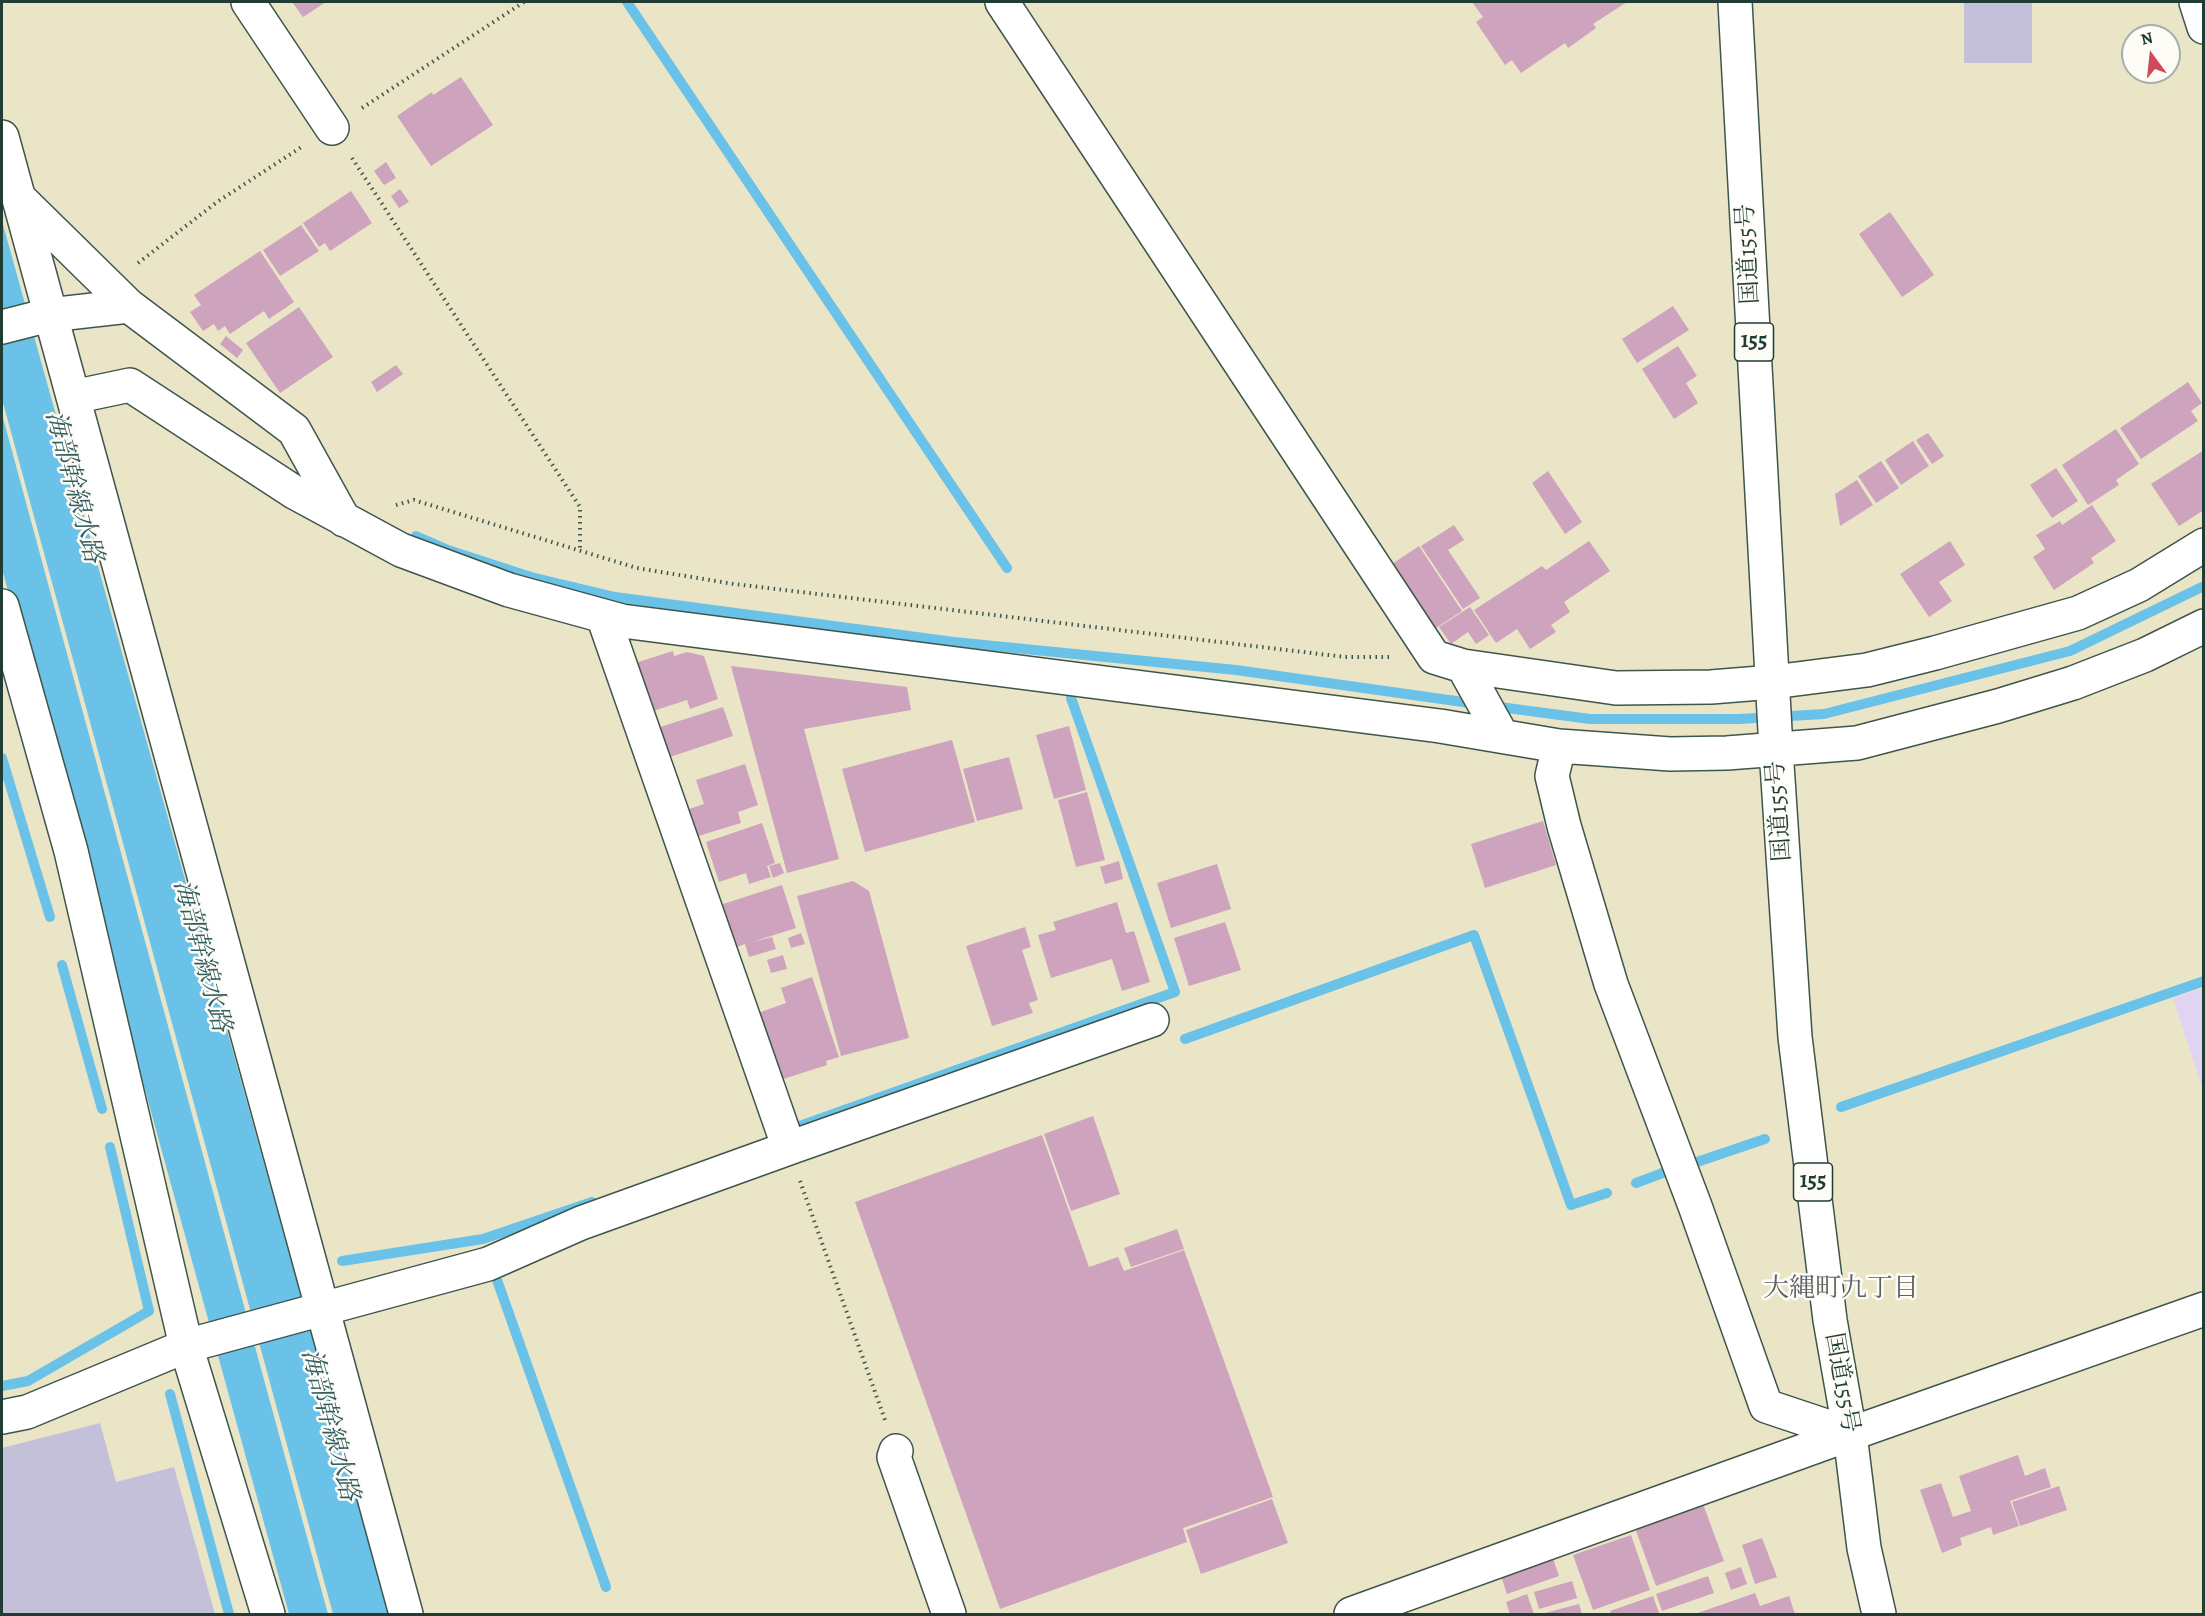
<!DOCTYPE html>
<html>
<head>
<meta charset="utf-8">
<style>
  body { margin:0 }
  #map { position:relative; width:2205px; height:1616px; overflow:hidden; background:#ebe5c8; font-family:Alegreya,serif }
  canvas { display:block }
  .frame { position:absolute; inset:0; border:3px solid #1f3d34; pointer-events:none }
  .north { position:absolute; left:2121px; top:24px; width:60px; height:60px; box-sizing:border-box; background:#fdfcf7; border:2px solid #a4b0a9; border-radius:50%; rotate:345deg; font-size:16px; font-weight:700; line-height:24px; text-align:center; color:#1f3d34 }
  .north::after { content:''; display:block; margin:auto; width:21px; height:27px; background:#d1495b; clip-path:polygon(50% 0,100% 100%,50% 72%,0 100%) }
</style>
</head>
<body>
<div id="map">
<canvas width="2205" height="1616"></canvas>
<div class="frame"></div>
<div class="north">N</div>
</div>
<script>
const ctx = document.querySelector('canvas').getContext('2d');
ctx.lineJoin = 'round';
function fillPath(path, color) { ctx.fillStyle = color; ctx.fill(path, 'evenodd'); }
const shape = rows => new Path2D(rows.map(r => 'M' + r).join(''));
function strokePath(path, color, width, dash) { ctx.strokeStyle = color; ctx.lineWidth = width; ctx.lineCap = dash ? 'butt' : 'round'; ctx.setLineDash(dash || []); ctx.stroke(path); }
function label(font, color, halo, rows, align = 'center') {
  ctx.font = font + ' Alegreya,"Noto Serif JP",serif'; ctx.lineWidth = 5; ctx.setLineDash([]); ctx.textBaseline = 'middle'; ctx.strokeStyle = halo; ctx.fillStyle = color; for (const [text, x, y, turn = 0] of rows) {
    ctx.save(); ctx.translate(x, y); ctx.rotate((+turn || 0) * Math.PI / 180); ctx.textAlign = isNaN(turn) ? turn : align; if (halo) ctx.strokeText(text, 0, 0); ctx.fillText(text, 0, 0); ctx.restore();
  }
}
const built = shape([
  [2203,988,2204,988,2203,1090,2173,998]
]);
const industrial = shape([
  [1964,2,2032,2,2032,63,1964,63],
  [100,1423,116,1482,174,1467,215,1614,2,1614,2,1448]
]);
const water = shape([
  [2,221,302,1300,388,1614,333,1614,2,399],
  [2,414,257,1354,328,1614,289,1614,2,569]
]);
const stream = shape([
  [627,2,1007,568],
  [416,536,448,550,531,577,615,597,954,642,1236,670,1477,704],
  [1492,706,1590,719,1739,719,1824,714,2070,651,2204,586],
  [2,758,50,917],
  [62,965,102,1109],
  [1185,1039,1474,935,1571,1205,1607,1193],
  [1841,1107,2204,981],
  [794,1128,1175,992,1071,698],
  [1691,1164,1765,1139],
  [1636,1183,1668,1171],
  [342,1261,483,1239,592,1202],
  [497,1280,606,1587],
  [2,1386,28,1381,149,1311,110,1147],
  [170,1394,229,1614]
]);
const building = shape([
  [292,2,326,2,303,17],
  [1472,2,1627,2,1593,24,1596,28,1568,48,1565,43,1521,73,1512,60,1505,65,1476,22,1483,17],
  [461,77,493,125,431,166,397,116,432,92,433,95],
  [386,162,396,178,384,185,374,171],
  [400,189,409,202,399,208,391,196],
  [351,191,372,223,330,251,325,243,319,247,303,223],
  [1890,212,1934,275,1902,297,1859,234],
  [301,225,319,251,280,276,263,250],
  [260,251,294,302,269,319,264,311,230,334,225,326,218,331,214,324,203,331,190,312,201,305,194,295],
  [1673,306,1689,330,1637,363,1622,339],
  [299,307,333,357,280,393,246,343],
  [226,336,243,350,237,358,220,344],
  [1678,346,1697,376,1686,383,1698,403,1674,419,1642,369],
  [396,365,403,374,377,392,371,382],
  [2188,382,2202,403,2191,411,2198,421,2141,459,2120,428],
  [2116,429,2139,464,2116,480,2119,485,2088,505,2062,465],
  [1928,433,1944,456,1932,464,1916,440],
  [1913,441,1929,466,1901,485,1885,460],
  [2204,450,2204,510,2179,526,2151,484],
  [1881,461,1899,488,1876,503,1858,476],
  [2056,468,2078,501,2052,518,2030,485],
  [1548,471,1582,522,1565,534,1532,483],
  [1857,480,1873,505,1840,526,1835,494],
  [2092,505,2116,541,2091,558,2094,563,2054,590,2033,557,2045,549,2036,535,2060,521,2062,525],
  [1454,525,1464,540,1448,550,1480,598,1463,609,1421,546],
  [1589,541,1610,571,1564,602,1570,612,1551,625,1556,632,1530,649,1517,629,1496,643,1474,610,1542,566,1546,570],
  [1950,541,1965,565,1939,582,1952,601,1929,617,1900,574],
  [1419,546,1462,611,1436,628,1392,564],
  [1470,607,1489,635,1476,644,1468,632,1451,644,1439,627],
  [673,651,674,656,687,652,704,656,718,699,690,709,687,700,647,713,632,664],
  [731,666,907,687,911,710,804,729,839,859,787,873],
  [723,707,733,736,667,758,657,728],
  [1069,726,1086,790,1054,799,1036,735],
  [952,740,975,822,865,852,842,769],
  [1009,757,1023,809,977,821,963,769],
  [745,764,758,805,738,812,741,823,695,837,686,810,704,804,696,780],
  [1087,792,1105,860,1076,867,1058,800],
  [1543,821,1556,865,1485,888,1471,844],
  [762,823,775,863,767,866,771,877,749,884,746,873,719,882,706,842],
  [1119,861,1123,879,1105,884,1100,867],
  [780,863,784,873,773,878,769,866],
  [1217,864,1231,909,1171,928,1157,883],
  [853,881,869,891,909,1038,841,1056,797,896],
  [782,885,796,928,752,942,772,937,776,949,749,957,745,944,732,949,717,906],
  [1117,902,1126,933,1134,931,1150,982,1122,991,1112,959,1051,978,1038,935,1056,930,1053,922],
  [1225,922,1241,970,1189,986,1174,938],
  [1025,927,1031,947,1022,950,1038,1000,1029,1003,1033,1013,992,1026,966,946],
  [801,933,805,944,791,948,788,938],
  [783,955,787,969,771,973,767,960],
  [812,977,839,1057,826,1061,827,1065,777,1081,755,1014,786,1003,781,988],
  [1093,1116,1120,1194,1071,1211,1044,1134],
  [1042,1135,1089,1267,1118,1257,1124,1271,1184,1250,1273,1497,1183,1528,1187,1542,1000,1609,855,1202],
  [1177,1229,1184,1249,1131,1267,1124,1248],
  [2018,1455,2025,1476,2045,1468,2051,1487,2010,1501,2019,1526,1993,1535,1991,1527,1960,1538,1962,1545,1942,1553,1920,1490,1941,1483,1953,1517,1971,1511,1959,1476],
  [2059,1486,2067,1510,2020,1526,2012,1502],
  [1272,1499,1288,1543,1201,1574,1186,1530],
  [1703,1504,1724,1561,1656,1586,1635,1528],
  [1631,1535,1650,1590,1593,1610,1573,1555],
  [1762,1538,1777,1577,1755,1584,1742,1545],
  [1551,1552,1559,1576,1507,1594,1499,1570],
  [1741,1567,1747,1584,1731,1590,1725,1573],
  [1708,1576,1714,1593,1662,1611,1656,1594],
  [1572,1581,1577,1598,1539,1609,1534,1592],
  [1755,1593,1760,1606,1789,1596,1795,1614,1695,1614],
  [1527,1594,1534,1614,1510,1614,1506,1602],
  [1653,1596,1659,1613,1654,1614,1611,1614,1610,1611],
  [1579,1604,1582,1614,1541,1614]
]);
const path = shape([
  [362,108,524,2],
  [352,158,580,507,580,551],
  [138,263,217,202,303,146],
  [396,505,414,500,637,568,734,584,1345,657,1392,657],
  [800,1181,885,1420]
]);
const street = shape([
  [248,2,332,128],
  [1002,2,1434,657,1463,666,1616,688,1711,687,1773,682,1867,670,1935,653,2078,613,2139,585,2204,545],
  [2196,2,2204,27],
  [2,137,406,1614],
  [18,197,129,306],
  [2,327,49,315,129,306,294,430,344,520],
  [73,397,130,385,294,492,401,550,509,590,622,621,1440,726,1559,746,1670,754,1727,753,1857,743,1998,706,2073,683,2145,655,2204,626],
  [2,606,71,851,186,1346,268,1614],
  [1463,666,1502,736],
  [1559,746,1552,776,1564,826,1611,984,1695,1206,1766,1406,1850,1434],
  [789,1148,1152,1020],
  [2,1417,27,1412,186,1346,488,1264,581,1223,789,1148,603,616],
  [896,1451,894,1457,949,1614],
  [1351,1614,1850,1434,2204,1309]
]);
const highway = shape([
  [1735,2,1776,749,1795,1037,1830,1320,1850,1434,1864,1548,1879,1614]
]);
const shields = [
  [1754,342,39],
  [1813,1182,39]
];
const shieldNames = [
  ["155",1754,342],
  ["155",1813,1182]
];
const streetNames = [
  ["国道155号",1749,254,-93],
  ["国道155号",1780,811,-94],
  ["国道155号",1841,1383,80]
];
const waterNames = [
  ["海部幹線水路",73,487,75],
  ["海部幹線水路",201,956,75],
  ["海部幹線水路",329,1425,75]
];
const neighbourhoodNames = [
  ["大縄町九丁目",1841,1290]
];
fillPath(built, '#e1d4f3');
fillPath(industrial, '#c5c0da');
fillPath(water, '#6bc2e8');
strokePath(stream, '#6bc2e8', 10);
fillPath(building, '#cda3be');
strokePath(street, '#3e564a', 36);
strokePath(highway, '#3e564a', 36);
strokePath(path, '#3e564a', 4, [1.5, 4.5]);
strokePath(street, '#fff', 33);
strokePath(highway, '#fff', 33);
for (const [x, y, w] of shields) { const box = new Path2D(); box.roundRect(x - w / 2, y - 19, w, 38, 4.5); ctx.fillStyle = '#fdfcf7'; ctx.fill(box); strokePath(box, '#1f3d34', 1.5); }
label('bold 22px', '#1f3d34', null, shieldNames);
label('24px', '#1f3d34', '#fdfcf7', streetNames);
label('italic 26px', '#325e61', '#fdfcf7', waterNames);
label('26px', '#5c6164', '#fdfcf7', neighbourhoodNames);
</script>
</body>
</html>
